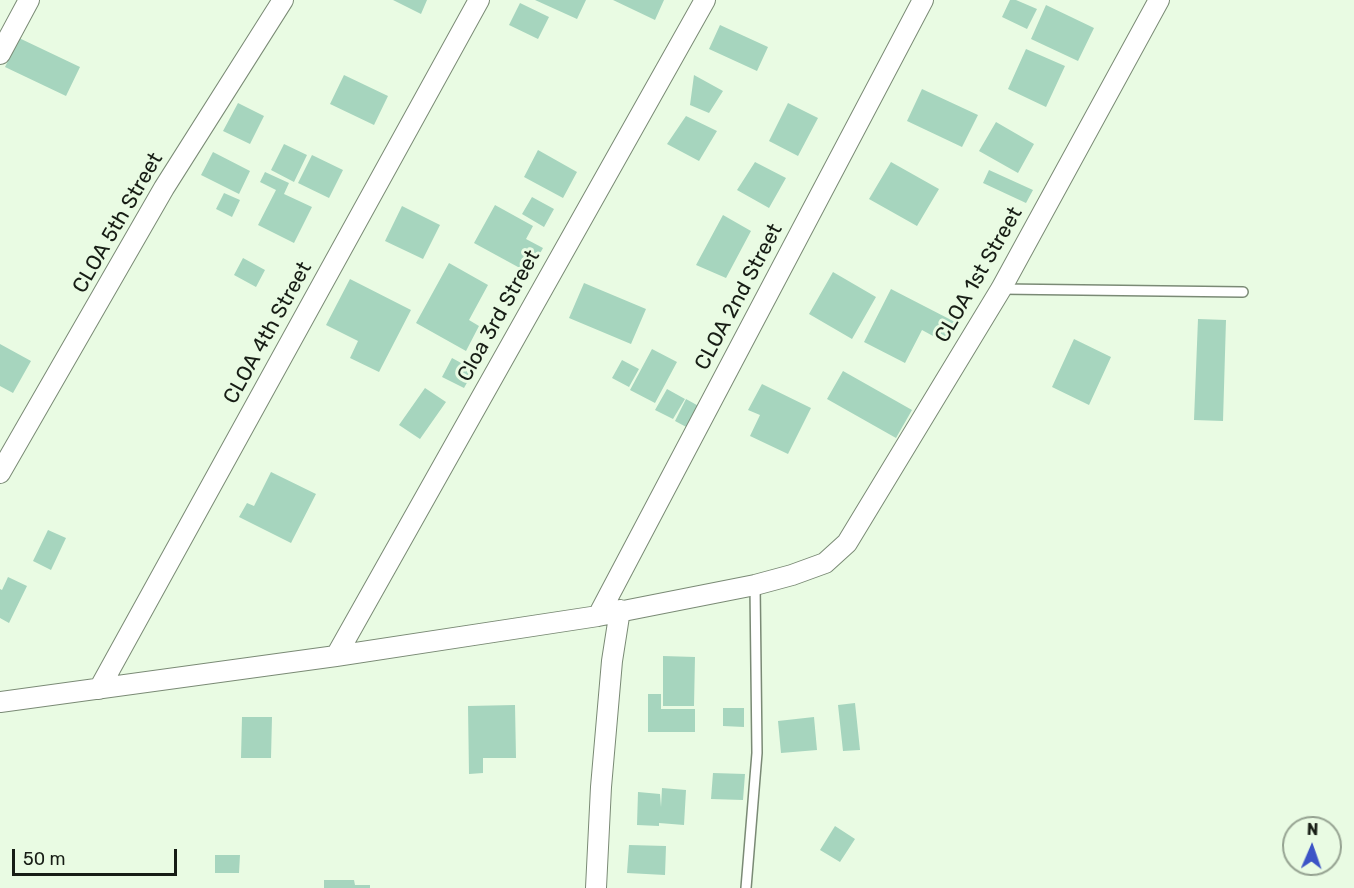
<!DOCTYPE html>
<html>
<head>
<meta charset="utf-8">
<style>
  body { margin:0 }
  #map { position:relative; width:1354px; height:888px; overflow:hidden; background:#e9fbe3; font-family:Rubik,sans-serif }
  canvas { display:block }
  .north { position:absolute; left:1282px; top:816px; width:60px; height:60px; box-sizing:border-box; background:#e9fbe3; border:2px solid #95a291; border-radius:50%; rotate:2deg; font-size:16px; font-weight:700; line-height:24px; text-align:center; color:#171d15 }
  .north::after { content:''; display:block; margin:auto; width:21px; height:27px; background:#3c54c6; clip-path:polygon(50% 0,100% 100%,50% 72%,0 100%) }
  .scale { position:absolute; left:12px; top:849px; width:165px; height:27px; box-sizing:border-box; border:3px solid #171d15; border-top:0; padding-left:8px; font-size:18px; line-height:21px; white-space:nowrap; color:#171d15; -webkit-text-stroke:4px #e9fbe3; paint-order:stroke }
</style>
</head>
<body>
<div id="map">
<canvas width="1354" height="888"></canvas>
<div class="north">N</div>
<div class="scale">50 m</div>
</div>
<script>
const ctx = document.querySelector('canvas').getContext('2d');
ctx.lineJoin = 'round';
function fillPath(path, color) { ctx.fillStyle = color; ctx.fill(path, 'evenodd'); }
const shape = rows => new Path2D(rows.map(r => 'M' + r).join(''));
function strokePath(path, color, width, dash) { ctx.strokeStyle = color; ctx.lineWidth = width; ctx.lineCap = dash ? 'butt' : 'round'; ctx.setLineDash(dash || []); ctx.stroke(path); }
function label(font, color, halo, rows, align = 'center') {
  ctx.font = font + ' Rubik,sans-serif'; ctx.lineWidth = 6; ctx.setLineDash([]); ctx.textBaseline = 'middle'; ctx.strokeStyle = halo; ctx.fillStyle = color; for (const [text, x, y, turn = 0] of rows) {
    ctx.save(); ctx.translate(x, y); ctx.rotate((+turn || 0) * Math.PI / 180); ctx.textAlign = isNaN(turn) ? turn : align; if (halo) ctx.strokeText(text, 0, 0); ctx.fillText(text, 0, 0); ctx.restore();
  }
}
const building = shape([
  [393,0,427,0,421,14],
  [535,0,586,0,577,19],
  [613,0,664,0,655,20],
  [1010,0,1016,0,1037,9,1027,29,1002,17],
  [520,3,549,17,538,39,509,25],
  [1046,5,1094,28,1078,61,1031,39],
  [720,25,768,47,757,71,709,49],
  [19,38,80,67,66,96,5,67],
  [1026,49,1065,66,1046,107,1008,89],
  [344,75,388,96,374,125,330,104],
  [694,75,723,91,709,113,690,105],
  [922,89,978,115,962,147,907,121],
  [238,103,264,116,250,144,223,131],
  [788,103,818,118,798,156,769,141],
  [686,116,717,131,699,161,667,144],
  [996,122,1034,144,1018,173,979,151],
  [284,144,307,155,294,182,271,170],
  [538,150,577,172,563,198,524,177],
  [213,152,250,171,239,194,201,175],
  [312,155,343,170,329,198,298,183],
  [755,162,786,178,769,208,737,190],
  [891,162,939,189,917,226,869,199],
  [989,170,1033,190,1026,203,983,183],
  [265,172,289,183,284,194,312,207,294,243,258,225,276,190,260,182],
  [224,193,240,200,232,217,216,209],
  [532,197,554,209,544,227,522,214],
  [495,205,533,226,526,239,543,248,529,273,474,243],
  [402,206,440,225,423,259,385,241],
  [723,215,751,231,726,278,696,265],
  [243,258,265,270,256,287,234,275],
  [449,263,488,285,469,320,479,326,466,351,416,323],
  [833,272,876,297,852,339,809,314],
  [350,279,411,310,379,372,350,358,358,341,326,325],
  [584,283,646,309,631,344,569,318],
  [891,289,957,323,946,343,922,330,905,363,864,342],
  [1198,319,1226,320,1223,421,1194,420],
  [1074,339,1111,357,1089,405,1052,387],
  [0,344,31,361,13,393,0,386],
  [652,349,677,362,655,403,630,390],
  [452,358,474,370,464,388,442,377],
  [622,360,639,369,629,387,612,378],
  [843,371,912,410,896,438,827,399],
  [762,384,811,408,788,454,750,436,760,415,748,410],
  [425,388,446,402,420,439,399,425],
  [667,389,685,399,673,419,655,410],
  [686,399,704,409,692,430,675,421],
  [271,472,316,494,291,543,239,517,247,503,254,506],
  [48,530,66,538,51,570,33,561],
  [8,577,27,586,9,623,0,618,0,589,2,590],
  [663,656,695,657,694,706,663,706],
  [648,694,661,694,661,709,695,709,695,732,648,732],
  [855,703,860,750,843,751,838,705],
  [515,705,516,758,483,758,483,773,469,774,468,706],
  [723,708,744,708,744,727,723,726],
  [242,717,272,717,271,758,241,758],
  [814,717,817,750,781,753,778,721],
  [713,773,745,774,743,800,711,799],
  [662,788,686,790,684,825,659,823,659,826,637,825,638,792,660,794,661,807],
  [835,826,855,839,840,862,820,850],
  [629,845,666,846,665,875,627,873],
  [215,855,240,855,239,873,215,873],
  [324,880,354,880,355,885,370,885,370,888,324,888]
]);
const lane = shape([
  [1001,289,1243,292],
  [746,888,757,753,755,585]
]);
const street = shape([
  [0,54,29,0],
  [0,473,164,188,283,0],
  [598,616,923,0],
  [336,656,705,0],
  [99,689,479,0],
  [0,702,336,656,598,616,755,585,792,575,825,563,847,543,1001,289,1159,0],
  [596,888,601,787,612,661,620,610]
]);
const streetNames = [
  ["CLOA 5th Street",118,223,-60],
  ["CLOA 1st Street",979,275,-60],
  ["CLOA 2nd Street",739,297,-62],
  ["Cloa 3rd Street",499,316,-61],
  ["CLOA 4th Street",268,333,-61]
];
fillPath(building, '#a6d5be');
strokePath(lane, '#7a8a75', 12);
strokePath(street, '#7a8a75', 22);
strokePath(lane, '#fff', 9);
strokePath(street, '#fff', 20);
label('21px', '#171d15', '#e9fbe3', streetNames);
</script>
</body>
</html>
